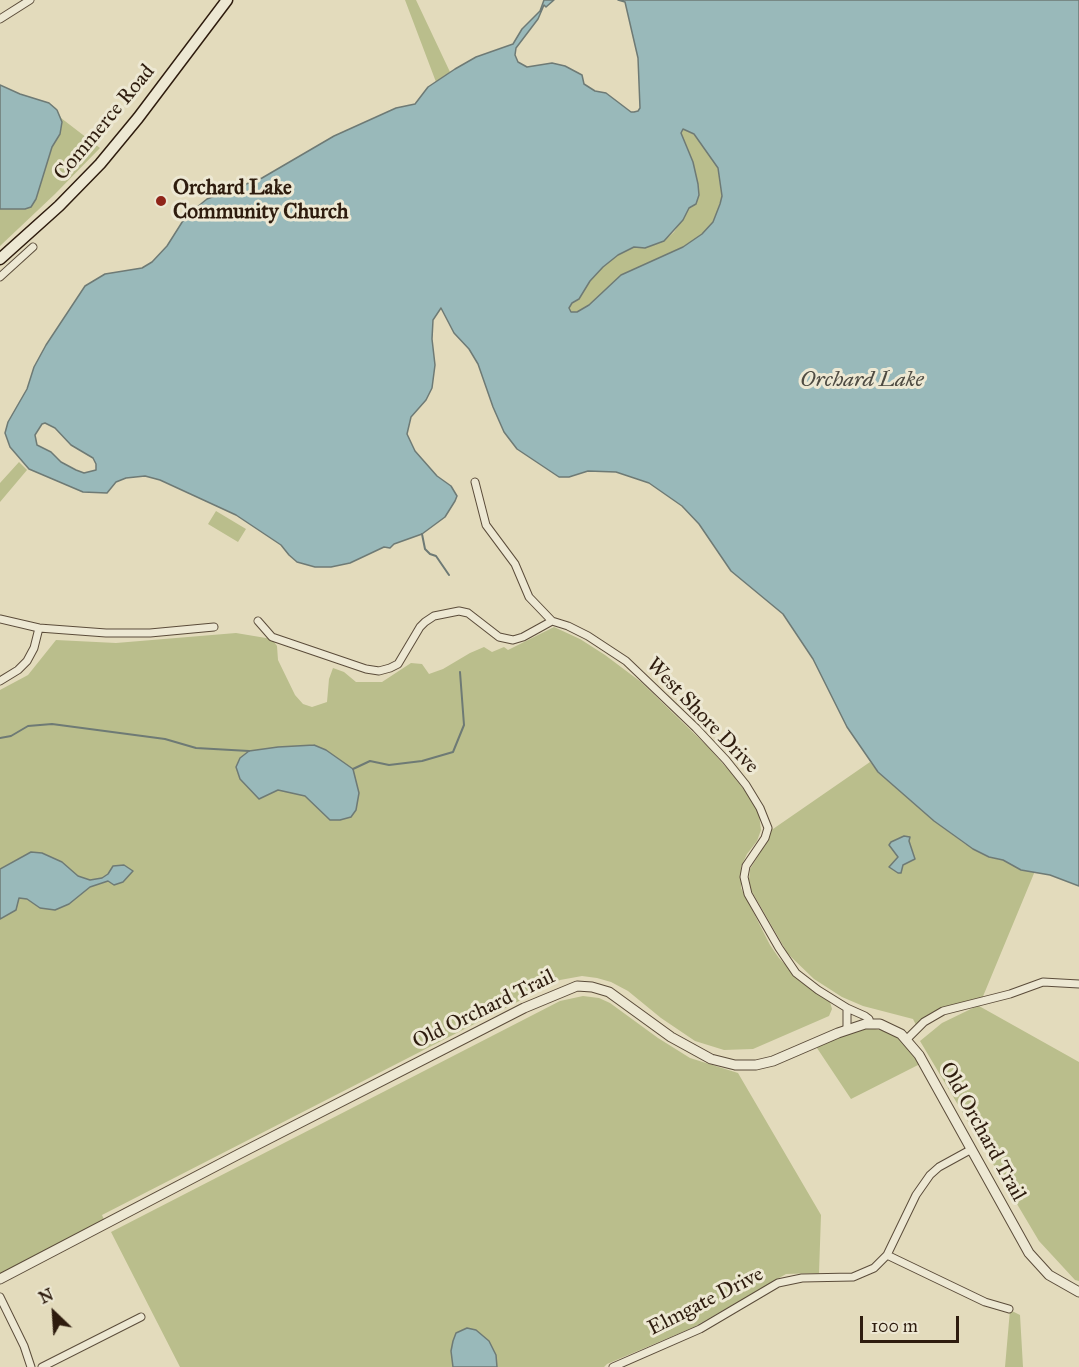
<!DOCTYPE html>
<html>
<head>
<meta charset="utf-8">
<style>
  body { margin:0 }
  #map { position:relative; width:1079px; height:1367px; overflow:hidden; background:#e3dbbc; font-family:"IM FELL Great Primer",serif }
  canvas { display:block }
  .north { position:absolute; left:24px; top:1283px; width:60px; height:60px; -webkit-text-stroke:4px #ede8d3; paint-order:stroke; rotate:335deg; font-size:16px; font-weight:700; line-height:24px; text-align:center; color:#2e1c0e }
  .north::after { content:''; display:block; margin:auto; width:21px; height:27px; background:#2e1c0e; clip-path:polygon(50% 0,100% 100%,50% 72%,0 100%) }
  .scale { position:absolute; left:860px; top:1316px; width:99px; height:27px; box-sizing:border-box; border:3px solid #2e1c0e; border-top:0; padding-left:8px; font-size:18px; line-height:21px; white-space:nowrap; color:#2e1c0e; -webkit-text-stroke:4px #ede8d3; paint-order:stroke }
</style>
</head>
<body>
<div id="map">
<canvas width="1079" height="1367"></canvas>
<div class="north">N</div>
<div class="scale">100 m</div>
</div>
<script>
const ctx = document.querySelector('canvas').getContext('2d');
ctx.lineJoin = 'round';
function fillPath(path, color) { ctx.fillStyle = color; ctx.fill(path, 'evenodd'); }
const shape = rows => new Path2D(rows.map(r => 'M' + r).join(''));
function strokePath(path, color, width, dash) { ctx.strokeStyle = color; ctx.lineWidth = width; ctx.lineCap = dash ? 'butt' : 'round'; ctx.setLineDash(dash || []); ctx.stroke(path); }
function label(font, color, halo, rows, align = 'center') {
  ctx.font = font + ' "IM FELL Great Primer",serif'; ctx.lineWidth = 6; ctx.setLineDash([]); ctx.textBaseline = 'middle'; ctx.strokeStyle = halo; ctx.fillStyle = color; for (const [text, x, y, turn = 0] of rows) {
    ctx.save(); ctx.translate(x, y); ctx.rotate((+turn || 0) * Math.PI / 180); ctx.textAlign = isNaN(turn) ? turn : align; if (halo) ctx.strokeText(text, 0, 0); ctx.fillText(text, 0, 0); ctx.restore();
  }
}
const green = shape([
  [405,0,416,0,450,72,436,82],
  [0,85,20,94,49,103,56,108,61,118,100,148,55,194,0,246],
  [683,129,695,135,718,168,722,196,720,204,713,222,702,234,683,247,621,275,589,305,577,312,571,312,569,308,572,302,579,299,590,281,603,267,618,255,634,247,645,248,664,241,674,232,689,208,692,207,699,190,693,162,681,133],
  [19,462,27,470,0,502,0,483],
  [216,511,246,529,238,542,208,524],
  [554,627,580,639,605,655,641,682,708,747,732,774,751,799,759,814,761,830,757,841,747,854,741,867,741,888,770,945,779,958,796,976,830,1002,832,1009,829,1016,753,1049,724,1050,695,1041,661,1018,628,991,611,982,597,978,582,976,560,980,102,1215,106,1224,0,1277,0,690,28,675,56,640,116,643,236,633,272,639,277,646,278,660,295,695,303,704,312,707,327,702,329,679,333,668,344,672,356,682,382,682,411,663,422,664,429,674,443,669,470,653,484,647,492,652,504,647,508,650],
  [870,762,878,772,934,821,965,844,989,857,1003,860,1021,870,1035,871,979,1006,1079,1062,1079,1281,1075,1280,1039,1241,920,1041,942,1023,975,1007,971,1006,936,1011,916,1025,913,1019,863,1006,842,997,814,979,788,954,751,890,749,880,750,869,766,843,770,826,773,829],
  [583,996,599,998,610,1003,658,1038,690,1058,738,1073,821,1215,819,1273,786,1274,694,1327,607,1364,604,1367,180,1367,111,1232,560,1001],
  [861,1026,903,1035,920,1064,851,1099,815,1045],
  [1010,1310,1020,1315,1023,1367,1005,1367]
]);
const water = shape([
  [544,0,554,0,546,7,544,5,538,19,516,48,515,55,518,62,527,67,552,63,565,66,582,75,584,84,595,91,606,93,631,112,634,112,638,111,640,108,638,58,625,2,618,0,1079,0,1079,886,1050,875,1021,870,1003,860,989,857,973,849,934,821,878,772,847,727,813,659,783,614,731,571,699,524,682,506,649,483,616,472,588,471,569,477,559,477,517,449,504,432,493,407,478,364,469,349,454,333,441,308,433,320,432,339,435,365,432,388,426,400,411,417,407,434,415,451,437,476,451,486,457,496,455,501,445,517,422,534,394,544,390,548,384,547,350,563,331,567,315,567,297,562,289,555,281,545,236,515,160,480,145,476,126,478,116,482,107,493,83,492,29,469,10,447,5,433,8,422,27,389,34,367,46,345,85,286,105,274,142,268,152,262,167,246,186,216,207,199,262,178,334,136,396,108,415,104,428,87,455,69,476,57,513,44,522,29,540,11,544,0],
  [683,129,694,134,718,168,722,196,720,204,713,222,702,234,683,247,621,275,589,305,577,312,571,312,569,308,572,303,579,299,590,281,603,267,618,255,634,247,645,248,664,241,683,220,689,208,696,204,699,195,698,184,693,162,681,133,683,129],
  [45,423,55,428,71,445,93,458,96,464,96,470,84,473,76,470,61,462,51,452,37,445,35,435,42,424,45,423],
  [0,85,20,94,49,103,57,110,62,122,60,134,52,147,36,199,31,207,25,209,0,209,0,85],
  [314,745,326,750,353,769,359,793,356,810,351,817,340,820,330,820,305,796,278,790,259,799,240,779,236,767,240,758,249,751,278,747,314,745],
  [904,836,910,837,909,841,915,859,903,865,901,873,898,873,889,867,898,857,889,845,891,842,904,836],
  [31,852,42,853,62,862,78,876,90,880,102,878,108,874,113,866,124,865,133,871,123,882,114,885,108,881,90,887,69,904,55,910,40,908,27,899,19,898,16,910,0,919,0,869,31,852],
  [467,1328,476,1330,489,1341,496,1355,497,1367,453,1367,451,1351,453,1341,456,1333,467,1328]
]);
const stream = shape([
  [422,534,425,549,430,554,436,556,449,575],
  [0,738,11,736,28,726,52,724,165,739,196,748,249,751],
  [353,769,370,761,389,765,422,761,453,752,464,725,460,672]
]);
const minor = shape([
  [0,19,30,0],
  [0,277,33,247],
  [475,482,486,525,515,564,529,597,552,621,568,626,588,636,626,661,696,728,726,760,746,785,760,808,768,828,765,838,746,866,744,877,748,894,779,948,796,973,818,990,847,1008,865,1016,869,1019,870,1024],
  [0,619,39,628,106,633,150,633,214,627],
  [258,621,272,637,366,669,379,671,390,668,398,664,420,627,425,622,434,616,459,611,468,613,499,637,513,640,523,637,552,621],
  [0,681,18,670,27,661,34,648,39,628],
  [847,1008,847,1029],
  [907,1039,924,1022,943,1011,1010,994,1043,982,1079,984],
  [887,1255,985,1302,1009,1309],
  [0,1297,24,1346,31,1367],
  [42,1367,141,1317],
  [613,1367,700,1329,778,1283,802,1278,853,1277,874,1268,887,1255,916,1195,930,1175,939,1167,970,1150]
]);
const tertiary = shape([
  [0,1279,239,1154,524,1008,577,986,592,987,609,992,671,1037,711,1059,735,1065,756,1065,773,1061,838,1033,865,1024,880,1024,901,1034,919,1055,1029,1253,1049,1275,1079,1292]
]);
const secondary = shape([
  [0,259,59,206,100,164,138,118,227,0]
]);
const markers = [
  [161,201,6,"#8f2418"]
];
const streetNames = [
  ["Commerce Road",105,123,-50],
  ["West Shore Drive",702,716,46],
  ["Old Orchard Trail",484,1010,-26],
  ["Old Orchard Trail",982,1132,61],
  ["Elmgate Drive",706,1302,-27]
];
const poiNames = [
  ["Orchard Lake",173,189],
  ["Community Church",173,213]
];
const waterNames = [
  ["Orchard Lake",862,381]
];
fillPath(green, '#babe8c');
fillPath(water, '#99b9ba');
strokePath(water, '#6e7a75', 1.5);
strokePath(stream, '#6e7a75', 2);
strokePath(minor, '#5b4c3a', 9);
strokePath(tertiary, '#5b4c3a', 11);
strokePath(secondary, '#2e1c0e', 13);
strokePath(minor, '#ede8d3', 7);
strokePath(tertiary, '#ede8d3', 9);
strokePath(secondary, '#ede8d3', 10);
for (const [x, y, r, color] of markers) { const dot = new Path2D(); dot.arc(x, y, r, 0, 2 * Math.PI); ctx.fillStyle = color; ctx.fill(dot); strokePath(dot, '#ede8d3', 2); }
label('21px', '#2e1c0e', '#ede8d3', streetNames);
label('bold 21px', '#2e1c0e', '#ede8d3', poiNames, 'left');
label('italic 22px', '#4e4b42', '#ede8d3', waterNames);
</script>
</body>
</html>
